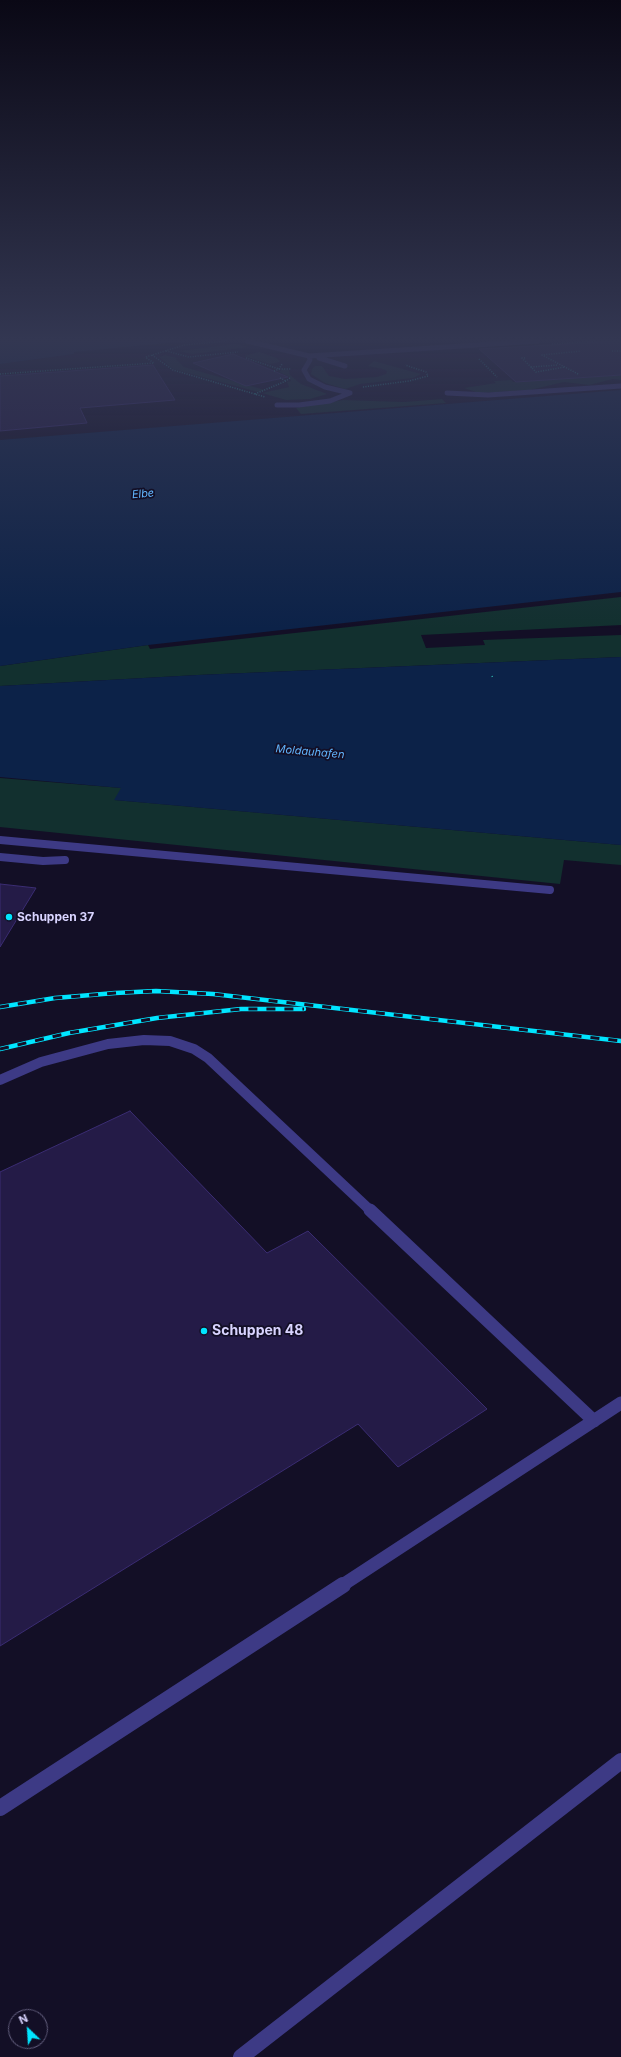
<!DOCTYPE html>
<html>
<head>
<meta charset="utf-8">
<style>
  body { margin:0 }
  #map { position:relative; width:621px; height:2057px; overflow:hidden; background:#130f26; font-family:Inter,sans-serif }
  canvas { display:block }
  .north { position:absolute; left:8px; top:2009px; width:40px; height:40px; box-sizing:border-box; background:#130f26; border:1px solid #625e7d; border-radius:50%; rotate:335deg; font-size:11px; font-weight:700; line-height:16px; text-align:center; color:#d9d4ff }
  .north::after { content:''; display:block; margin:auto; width:14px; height:18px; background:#00e5ff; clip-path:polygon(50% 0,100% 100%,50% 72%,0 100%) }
</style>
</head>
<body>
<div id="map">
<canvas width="621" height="2057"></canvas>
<div class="north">N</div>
</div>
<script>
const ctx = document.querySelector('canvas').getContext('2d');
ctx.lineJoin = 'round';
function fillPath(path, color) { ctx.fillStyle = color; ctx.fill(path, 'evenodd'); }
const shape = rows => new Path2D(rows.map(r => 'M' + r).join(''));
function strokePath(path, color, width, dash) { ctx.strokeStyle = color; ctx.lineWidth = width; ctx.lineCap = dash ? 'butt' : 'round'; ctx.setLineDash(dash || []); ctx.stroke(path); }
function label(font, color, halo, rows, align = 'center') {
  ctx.font = font + ' Inter,sans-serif'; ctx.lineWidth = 3.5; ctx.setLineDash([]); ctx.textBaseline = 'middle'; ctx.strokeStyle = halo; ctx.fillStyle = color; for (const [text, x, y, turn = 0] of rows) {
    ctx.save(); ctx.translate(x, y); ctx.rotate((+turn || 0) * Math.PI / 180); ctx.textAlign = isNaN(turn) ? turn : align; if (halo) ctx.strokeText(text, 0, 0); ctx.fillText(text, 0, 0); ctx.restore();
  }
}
const green = shape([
  [235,344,249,347,192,354,179,351],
  [259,352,277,358,280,362,270,364,244,356],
  [165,355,177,358,176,359,184,367,265,390,258,392,173,369,159,357],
  [374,361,421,374,413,378,360,384,345,389,325,383,311,374,312,369,315,366,322,366,329,376,345,379,377,377,386,374,387,371,383,369,368,366],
  [283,369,289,370,290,375,301,384,327,394,310,399,286,400,262,393,289,387,287,382,291,381,288,376,279,372],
  [621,375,621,380,613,379,589,385,564,382,530,390,479,393,464,388,496,383,494,381,511,380,513,382],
  [442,399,446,403,301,414,296,408,343,400,404,402],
  [621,597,621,625,421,635,426,648,485,645,483,640,621,635,621,657,198,675,0,686,0,666,148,645,150,649],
  [0,778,122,788,115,800,621,845,621,865,564,860,560,884,0,827]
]);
const water = shape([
  [0,341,188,341,74,352,74,354,0,364],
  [621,390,621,592,148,645,0,666,0,440],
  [621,657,621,845,114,800,121,788,0,777,0,686,198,675]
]);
const building = shape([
  [621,341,621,375,516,382,479,349,621,341],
  [233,354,288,377,246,386,193,363,233,354],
  [153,365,175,400,80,408,87,423,0,431,0,376,153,365],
  [0,884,36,888,0,947,0,884],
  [130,1111,267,1253,308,1231,487,1409,398,1467,358,1424,0,1646,0,1172,130,1111]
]);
const path = shape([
  [552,344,598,341],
  [166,351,189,357,238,352],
  [612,351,621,351],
  [152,355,173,370,265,397],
  [146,357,184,345,227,341],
  [246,358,279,369,291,369],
  [525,358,522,358,536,372,565,367],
  [479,359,497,377],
  [531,367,558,365],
  [274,371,279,369,282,364],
  [0,374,154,363,145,357],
  [578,374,542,355,581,351],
  [280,378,286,381],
  [363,387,409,381,428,376,426,372,405,365],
  [255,394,286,381,291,377],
  [492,676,493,678]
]);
const minorFar4 = shape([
  [247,341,309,356,538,341],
  [309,356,310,360,304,370,309,379,325,387,350,393],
  [319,358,345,366],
  [447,393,488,395,621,386],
  [277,405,299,405,330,401,350,393]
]);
const minorFar3 = shape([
  [0,840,550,890],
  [0,857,43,861,65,860]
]);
const minorFar2 = shape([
  [0,1080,41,1062,108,1044,144,1040,170,1041,194,1049,208,1058,371,1211]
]);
const minorFar1 = shape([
  [370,1210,594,1421],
  [341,1586,621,1403]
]);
const minor = shape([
  [0,1808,343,1585],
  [241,2057,621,1761]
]);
const rail = shape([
  [0,1007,55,998,115,993,156,991,213,994,621,1041],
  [0,1049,69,1033,157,1018,241,1009,304,1009]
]);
const markers = [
  [9,917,4,"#00e5ff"],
  [204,1331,4,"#00e5ff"]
];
const farWaternames = [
  ["Elbe",143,494,-5],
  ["Moldauhafen",310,752,5]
];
const poiNames = [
  ["Schuppen 37",17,917]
];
const nearPoinames = [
  ["Schuppen 48",212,1331]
];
fillPath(green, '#12302f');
fillPath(water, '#0c2248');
fillPath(building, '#241b47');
strokePath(building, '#3b2d73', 1);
strokePath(path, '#2fb8b0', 1.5, [1, 1.5]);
strokePath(minorFar4, '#3d3a85', 5);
strokePath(minorFar3, '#3d3a85', 8);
strokePath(minorFar2, '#3d3a85', 10);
strokePath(minorFar1, '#3d3a85', 13);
strokePath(minor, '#3d3a85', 16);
strokePath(rail, '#00e5ff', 4.5);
strokePath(rail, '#130f26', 3, [9]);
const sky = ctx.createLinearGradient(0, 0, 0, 629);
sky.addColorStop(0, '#0a0815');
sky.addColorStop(0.54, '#333752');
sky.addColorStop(1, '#33375200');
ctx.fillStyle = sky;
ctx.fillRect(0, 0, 621, 629);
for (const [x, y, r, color] of markers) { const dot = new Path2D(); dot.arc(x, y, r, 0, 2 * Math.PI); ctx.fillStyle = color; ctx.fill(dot); strokePath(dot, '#130f26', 1.5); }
label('italic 11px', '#62b6ff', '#130f26', farWaternames);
label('bold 12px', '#d9d4ff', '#130f26', poiNames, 'left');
label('bold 14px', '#d9d4ff', '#130f26', nearPoinames, 'left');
</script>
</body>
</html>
